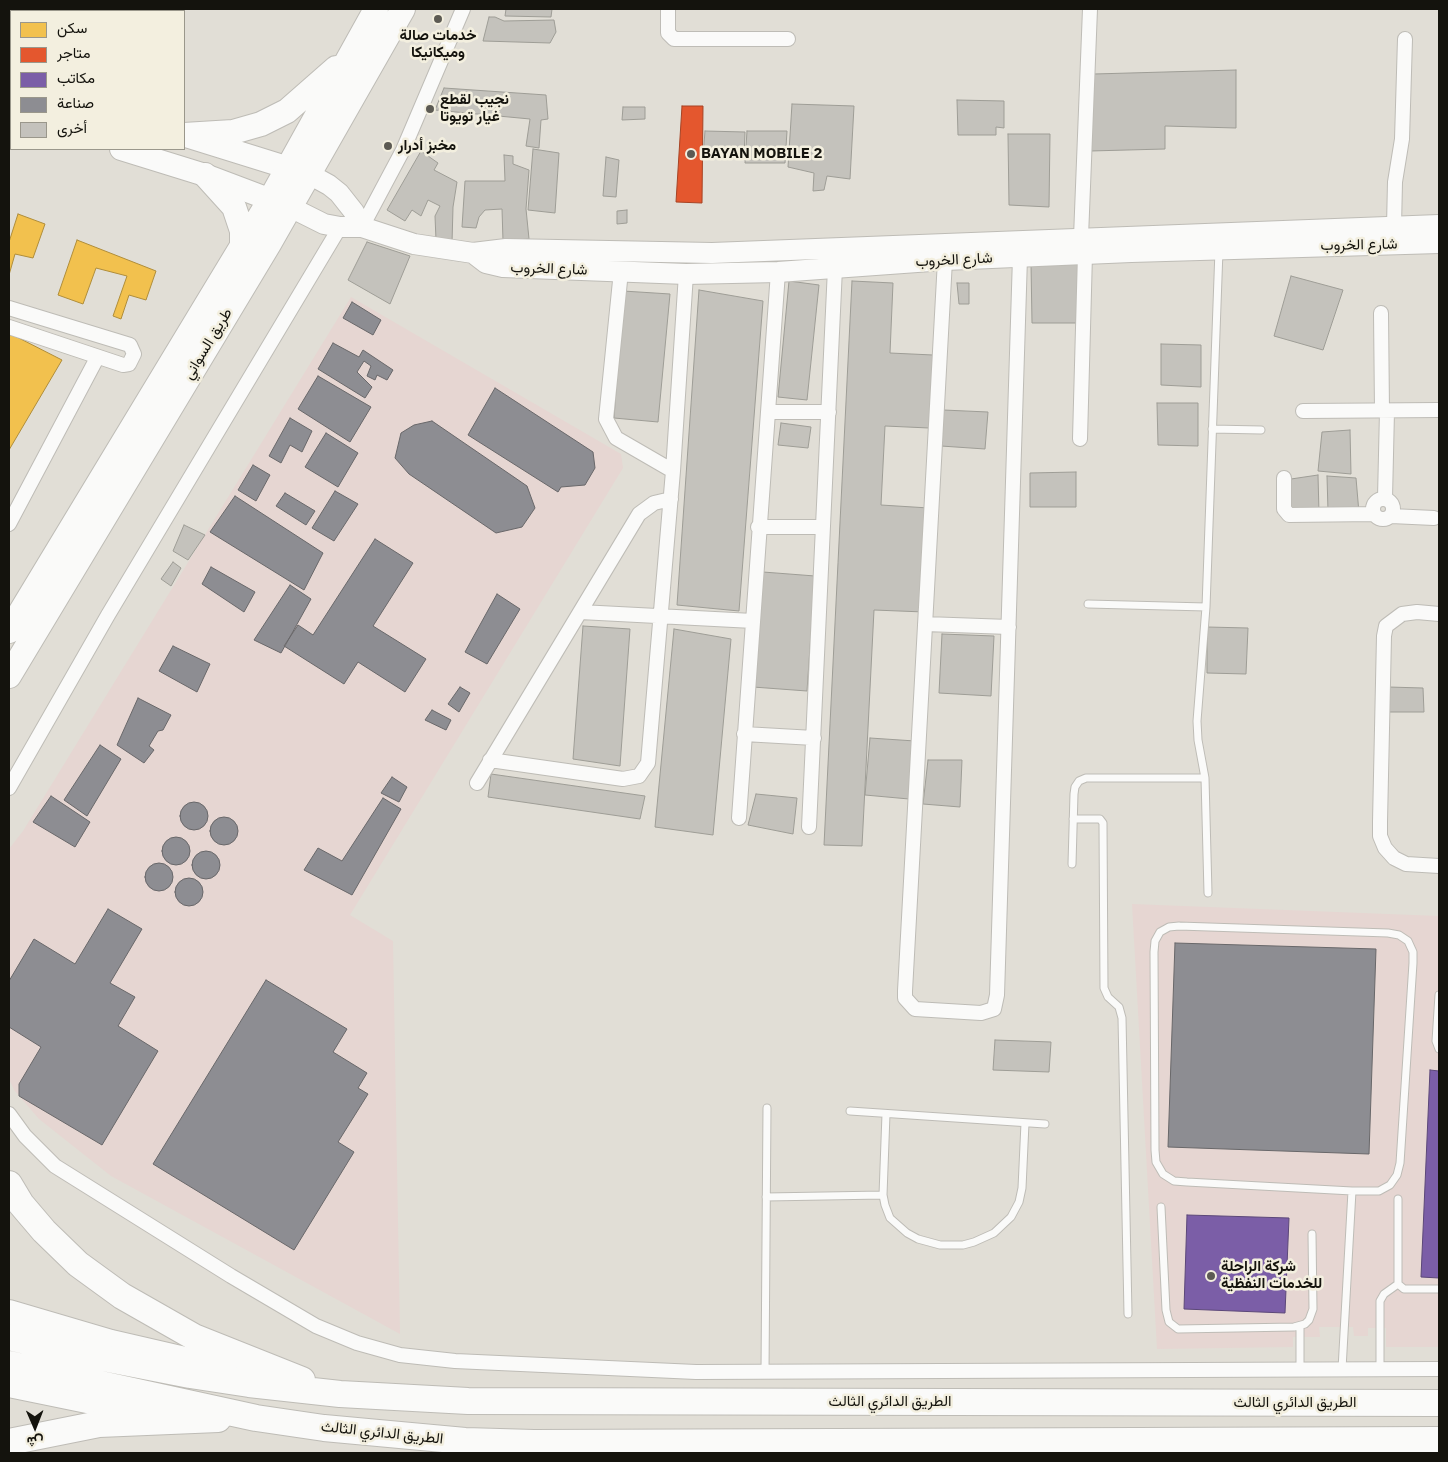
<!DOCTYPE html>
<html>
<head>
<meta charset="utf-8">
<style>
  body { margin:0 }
  #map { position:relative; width:1448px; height:1462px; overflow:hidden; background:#e1ded6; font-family:"IBM Plex Sans",Vazirmatn,sans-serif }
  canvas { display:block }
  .frame { position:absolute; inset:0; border:10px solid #14130d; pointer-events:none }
  .legend { position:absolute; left:10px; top:10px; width:175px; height:140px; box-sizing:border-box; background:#f3efdf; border:1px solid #9a978b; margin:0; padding:6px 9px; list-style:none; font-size:15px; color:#14130d }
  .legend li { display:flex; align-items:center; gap:10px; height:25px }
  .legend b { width:25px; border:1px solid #9a978b }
  .north { position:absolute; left:10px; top:1402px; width:50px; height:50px; -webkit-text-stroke:4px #f3efdf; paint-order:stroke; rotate:179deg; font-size:14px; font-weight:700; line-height:20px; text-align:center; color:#14130d }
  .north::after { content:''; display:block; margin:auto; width:18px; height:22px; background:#14130d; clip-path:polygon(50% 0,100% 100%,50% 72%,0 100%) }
</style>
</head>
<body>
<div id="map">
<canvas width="1448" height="1462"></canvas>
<div class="frame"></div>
<ul class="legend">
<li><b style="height:14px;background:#f2c14e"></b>سكن</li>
<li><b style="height:14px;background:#e4572e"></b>متاجر</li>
<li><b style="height:14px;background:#7b5ea7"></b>مكاتب</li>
<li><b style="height:14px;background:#8d8d92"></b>صناعة</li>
<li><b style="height:14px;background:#c4c2bc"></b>أخرى</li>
</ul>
<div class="north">ش</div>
</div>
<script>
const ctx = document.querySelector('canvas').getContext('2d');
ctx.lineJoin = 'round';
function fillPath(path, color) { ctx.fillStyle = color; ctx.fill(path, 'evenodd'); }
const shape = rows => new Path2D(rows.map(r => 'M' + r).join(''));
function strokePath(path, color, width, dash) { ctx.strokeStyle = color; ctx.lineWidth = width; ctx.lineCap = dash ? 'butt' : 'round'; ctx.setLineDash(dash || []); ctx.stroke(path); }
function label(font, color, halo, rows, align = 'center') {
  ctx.font = font + ' "IBM Plex Sans",Vazirmatn,sans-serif'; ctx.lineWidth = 5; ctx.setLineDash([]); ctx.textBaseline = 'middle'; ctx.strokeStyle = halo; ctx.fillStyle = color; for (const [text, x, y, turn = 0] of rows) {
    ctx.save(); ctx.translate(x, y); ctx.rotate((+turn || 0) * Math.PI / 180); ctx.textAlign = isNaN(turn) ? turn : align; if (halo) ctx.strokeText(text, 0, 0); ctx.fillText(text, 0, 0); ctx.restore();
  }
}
const industrial = shape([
  [351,297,621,454,623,468,350,915,393,941,400,1334,111,1176,39,1119,14,1090,9,1079,9,849,23,831],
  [1132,904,1439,916,1439,1347,1386,1347,1386,1328,1368,1328,1368,1336,1354,1336,1353,1327,1319,1327,1320,1337,1293,1337,1293,1347,1157,1349]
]);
const homes = shape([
  [18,214,45,224,33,258,15,254,9,275,9,242,18,214],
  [77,240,156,271,146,300,129,295,121,319,113,316,127,276,96,268,83,304,58,295,77,240],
  [9,333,62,360,9,450,9,333]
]);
const shops = shape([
  [682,106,703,106,702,203,676,202,682,106]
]);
const offices = shape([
  [1430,1070,1439,1071,1439,1278,1421,1277,1430,1070],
  [1187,1215,1289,1218,1285,1313,1184,1309,1187,1215]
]);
const industry = shape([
  [352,302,381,320,373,335,343,318,352,302],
  [333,343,359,357,363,350,393,370,387,380,377,375,375,380,367,376,371,366,364,361,357,372,372,387,365,398,318,369,333,343],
  [318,376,371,407,350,442,298,409,318,376],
  [495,388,593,452,595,468,585,485,561,487,558,492,468,435,495,388],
  [290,418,312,431,302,452,290,445,281,463,269,456,290,418],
  [432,421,527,486,535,508,522,527,496,533,409,474,395,458,401,433,414,425,432,421],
  [326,433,358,453,338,487,305,467,326,433],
  [253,465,270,475,256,501,238,490,253,465],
  [335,491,358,504,334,541,312,528,335,491],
  [285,493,315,511,306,525,276,506,285,493],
  [235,496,323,553,304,590,210,532,235,496],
  [375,539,413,563,373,626,426,659,405,692,358,662,344,684,284,646,298,625,313,635,375,539],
  [211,567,255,592,244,612,202,584,211,567],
  [290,585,311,599,281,653,254,640,290,585],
  [497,594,520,609,487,664,465,652,497,594],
  [173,646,210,664,197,692,159,671,173,646],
  [460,687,470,693,459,712,448,704,460,687],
  [138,698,171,715,163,730,158,731,149,746,154,750,144,763,117,745,138,698],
  [432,710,451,720,446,730,425,720,432,710],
  [100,745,121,759,87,816,64,800,100,745],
  [392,777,407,787,399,802,381,793,392,777],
  [51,796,90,822,75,847,33,822,51,796],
  [383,798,401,809,352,895,304,870,318,848,342,861,383,798],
  '180 816a14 14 0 1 1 28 0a14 14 0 1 1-28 0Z',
  '210 831a14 14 0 1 1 28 0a14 14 0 1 1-28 0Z',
  '162 851a14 14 0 1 1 28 0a14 14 0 1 1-28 0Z',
  '192 865a14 14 0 1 1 28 0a14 14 0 1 1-28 0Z',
  '145 877a14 14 0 1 1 28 0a14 14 0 1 1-28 0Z',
  '175 892a14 14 0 1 1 28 0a14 14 0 1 1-28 0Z',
  [108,909,142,929,110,983,135,997,118,1026,158,1051,102,1145,19,1096,19,1084,41,1047,9,1027,9,981,34,939,75,964,108,909],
  [1175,943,1376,949,1369,1154,1168,1147,1175,943],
  [266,980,347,1029,333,1052,367,1073,358,1088,368,1094,338,1142,354,1152,294,1250,153,1164,266,980]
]);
const building = shape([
  [506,9,552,9,551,17,505,16,506,9],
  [489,17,495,17,504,21,554,20,556,32,550,43,483,41,489,17],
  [1236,70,1236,128,1165,126,1165,149,1090,151,1094,74,1236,70],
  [444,88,546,95,548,119,541,120,539,148,526,146,530,119,435,110,444,88],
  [957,100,1004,101,1004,128,996,127,996,135,958,135,957,100],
  [792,104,854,106,850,179,827,176,824,190,813,191,814,173,788,167,792,104],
  [623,107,645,107,645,119,622,120,623,107],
  [705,131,745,132,744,157,703,157,705,131],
  [747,131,787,131,785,163,745,163,747,131],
  [1008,134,1050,134,1049,207,1009,205,1008,134],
  [533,149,559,153,555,213,528,210,533,149],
  [421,151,438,163,434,170,457,182,453,207,452,243,436,240,435,216,440,206,428,200,421,216,412,210,405,221,387,210,421,151],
  [504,155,513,156,513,164,529,170,526,209,529,239,503,241,502,209,485,210,479,217,476,228,462,227,465,181,505,181,504,155],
  [606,157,619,160,616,197,603,196,606,157],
  [627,210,627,223,617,224,617,211,627,210],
  [367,242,410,256,390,304,348,280,367,242],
  [1080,263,1081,323,1032,323,1031,264,1080,263],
  [1291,276,1343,290,1323,350,1274,336,1291,276],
  [789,281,819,285,807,400,778,397,789,281],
  [852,281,893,283,890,353,933,355,929,428,885,426,881,505,929,508,924,612,874,610,862,846,824,845,852,281],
  [957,283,969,283,969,304,959,304,957,283],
  [699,290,763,301,739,611,677,605,699,290],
  [623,291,670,294,658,422,614,418,623,291],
  [1161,344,1201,345,1201,387,1161,385,1161,344],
  [1157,403,1198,403,1198,446,1158,445,1157,403],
  [943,410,988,412,985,449,941,446,943,410],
  [781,423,811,427,808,448,778,445,781,423],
  [1350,430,1351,474,1318,471,1322,432,1350,430],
  [1076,472,1076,507,1030,507,1030,473,1076,472],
  [1318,475,1319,513,1289,510,1291,479,1318,475],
  [1327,476,1356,478,1359,513,1328,511,1327,476],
  [184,525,205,535,188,560,173,551,184,525],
  [173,562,181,568,171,586,161,579,173,562],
  [763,572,815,576,807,691,753,687,763,572],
  [583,626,630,629,620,766,573,759,583,626],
  [1207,627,1248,628,1246,674,1207,673,1207,627],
  [674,629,731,639,713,835,655,827,674,629],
  [942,634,994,636,991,696,939,693,942,634],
  [1388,687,1423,688,1424,712,1388,712,1388,687],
  [870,738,915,741,909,799,865,795,870,738],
  [928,760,962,760,960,807,923,804,928,760],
  [491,774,645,796,640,819,488,797,491,774],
  [756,794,797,798,793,834,748,825,756,794],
  [995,1040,1051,1042,1049,1072,993,1070,995,1040]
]);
const service = shape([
  [1212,429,1261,430],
  [1088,604,1206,607],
  [1073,819,1100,819,1103,823,1104,988,1108,997,1119,1007,1122,1018,1128,1314],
  [1072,864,1074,794,1075,787,1079,781,1086,778,1205,778],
  [1208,893,1205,778,1198,740,1197,721,1206,607,1219,250],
  [1179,926,1388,933,1399,935,1408,941,1413,952,1413,963,1400,1163,1397,1175,1390,1185,1379,1191,1352,1191,1187,1182,1174,1181,1163,1174,1156,1162,1155,1150,1154,952,1155,941,1160,932,1169,927,1179,926],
  [1439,995,1436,1041,1439,1049],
  [850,1111,1045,1124],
  [886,1114,883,1195,885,1205,890,1218,907,1233,918,1239,940,1245,963,1245,974,1242,994,1233,1011,1217,1019,1202,1022,1188,1025,1123],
  [766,1197,883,1195],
  [1398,1199,1398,1284,1404,1289,1439,1289],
  [1161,1207,1166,1310,1169,1322,1178,1329,1294,1327,1305,1324,1309,1320,1313,1309,1312,1234],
  [1300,1326,1300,1370],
  [1342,1369,1352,1191],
  [1380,1369,1380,1301,1384,1294,1398,1284],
  [765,1372,767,1108]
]);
const minor = shape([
  [668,9,668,33,674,39,788,39],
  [1394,226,1395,182,1402,139,1405,39],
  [362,227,403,150,463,9],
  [1081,237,1090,9],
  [945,260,905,991,905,998,915,1009,981,1013,994,1009,997,995,1020,257],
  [621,271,606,419,616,438,673,471],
  [9,308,130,345,134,354,129,364,123,365,9,327],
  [1381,313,1382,411],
  [1303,411,1439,410],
  [768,412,829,412],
  [1080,439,1085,254],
  [1284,478,1284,509,1289,515,1374,514],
  [1385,498,1387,411],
  '1373 509a10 10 0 1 1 20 0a10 10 0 1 1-20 0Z',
  [1391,516,1434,518],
  [9,524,97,358],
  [758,527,823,527],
  [580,612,753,621],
  [1439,614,1417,612,1402,614,1386,626,1384,636,1380,822,1380,836,1385,848,1394,858,1406,864,1439,866],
  [925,624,1009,627],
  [744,734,814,738],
  [490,760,623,779,639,776,648,763,673,471,686,274],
  [477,783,639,514,654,503,671,499],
  [9,788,108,615,340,227],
  [739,818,778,272],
  [809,827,835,268],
  [9,1114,25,1136,55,1166,231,1276,316,1326,357,1343,400,1355,455,1361,696,1372,1439,1369]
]);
const secondary = shape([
  [309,174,329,185,339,193,354,212,362,227],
  [290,207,324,224,340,227,362,227,414,244,473,253,506,249,712,253,1439,225],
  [473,253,486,263,503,267,686,274,778,272,945,260,1131,252,1439,243]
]);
const primary = shape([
  [9,83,11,83],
  [9,114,11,115],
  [186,136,305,173],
  [121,149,205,175,287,206]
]);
const trunk = shape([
  [184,135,233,132,261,124,287,111,336,68],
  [205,175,234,207,242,231,242,244],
  [9,631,271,198,376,9],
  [9,676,269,244,403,9],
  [9,1312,111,1342,241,1372],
  [9,1385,87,1401,172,1410]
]);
const motorway = shape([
  [9,1184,21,1204,44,1231,78,1264,122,1296,194,1337,302,1380],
  [9,1337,78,1353,190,1375,249,1384,340,1394,468,1401,1439,1403],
  [9,1364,256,1418,324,1428,465,1441,534,1443,1439,1440],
  [9,1442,99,1424,218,1419]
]);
const markers = [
  [438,19,5,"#5c5a53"],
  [430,109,5,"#5c5a53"],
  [388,146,5,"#5c5a53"],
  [691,154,5,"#5c5a53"],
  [1211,1276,5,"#5c5a53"]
];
const poiNames = [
  ["خدمات صالة",438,36,"center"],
  ["وميكانيكا",438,53,"center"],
  ["نجيب لقطع",440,100],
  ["غيار تويوتا",440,117],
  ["مخبز أدرار",398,146],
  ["BAYAN MOBILE 2",701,154],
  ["شركة الراحلة",1221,1267],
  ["للخدمات النفظية",1221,1284]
];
const streetNames = [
  ["شارع الخروب",1359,245,-1],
  ["شارع الخروب",954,260,-3],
  ["شارع الخروب",549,269,2],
  ["طريق السواني",208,344,-59],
  ["الطريق الدائري الثالث",890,1402],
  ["الطريق الدائري الثالث",1295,1403],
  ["الطريق الدائري الثالث",382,1433,6]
];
fillPath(industrial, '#e6d6d2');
fillPath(homes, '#f2c14e');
strokePath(homes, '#af8d3a', 1);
fillPath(shops, '#e4572e');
strokePath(shops, '#a64324', 1);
fillPath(offices, '#7b5ea7');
strokePath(offices, '#5c4879', 1);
fillPath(industry, '#8d8d92');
strokePath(industry, '#69686a', 1);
fillPath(building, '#c4c2bc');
strokePath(building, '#9e9d96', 1);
strokePath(service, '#bebcb6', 9);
strokePath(minor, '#bebcb6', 16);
strokePath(secondary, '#bebcb6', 22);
strokePath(primary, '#bebcb6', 24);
strokePath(trunk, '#bebcb6', 26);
strokePath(motorway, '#bebcb6', 28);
strokePath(service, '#fafaf9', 7);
strokePath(minor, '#fafaf9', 14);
strokePath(secondary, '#fafaf9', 20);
strokePath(primary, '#fafaf9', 22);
strokePath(trunk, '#fafaf9', 24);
strokePath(motorway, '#fafaf9', 26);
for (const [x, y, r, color] of markers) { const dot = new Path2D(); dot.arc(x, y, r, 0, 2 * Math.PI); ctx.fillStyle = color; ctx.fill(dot); strokePath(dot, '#f3efdf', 2); }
label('bold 15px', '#14130d', '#f3efdf', poiNames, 'left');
label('15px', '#14130d', '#f3efdf', streetNames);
</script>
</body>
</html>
